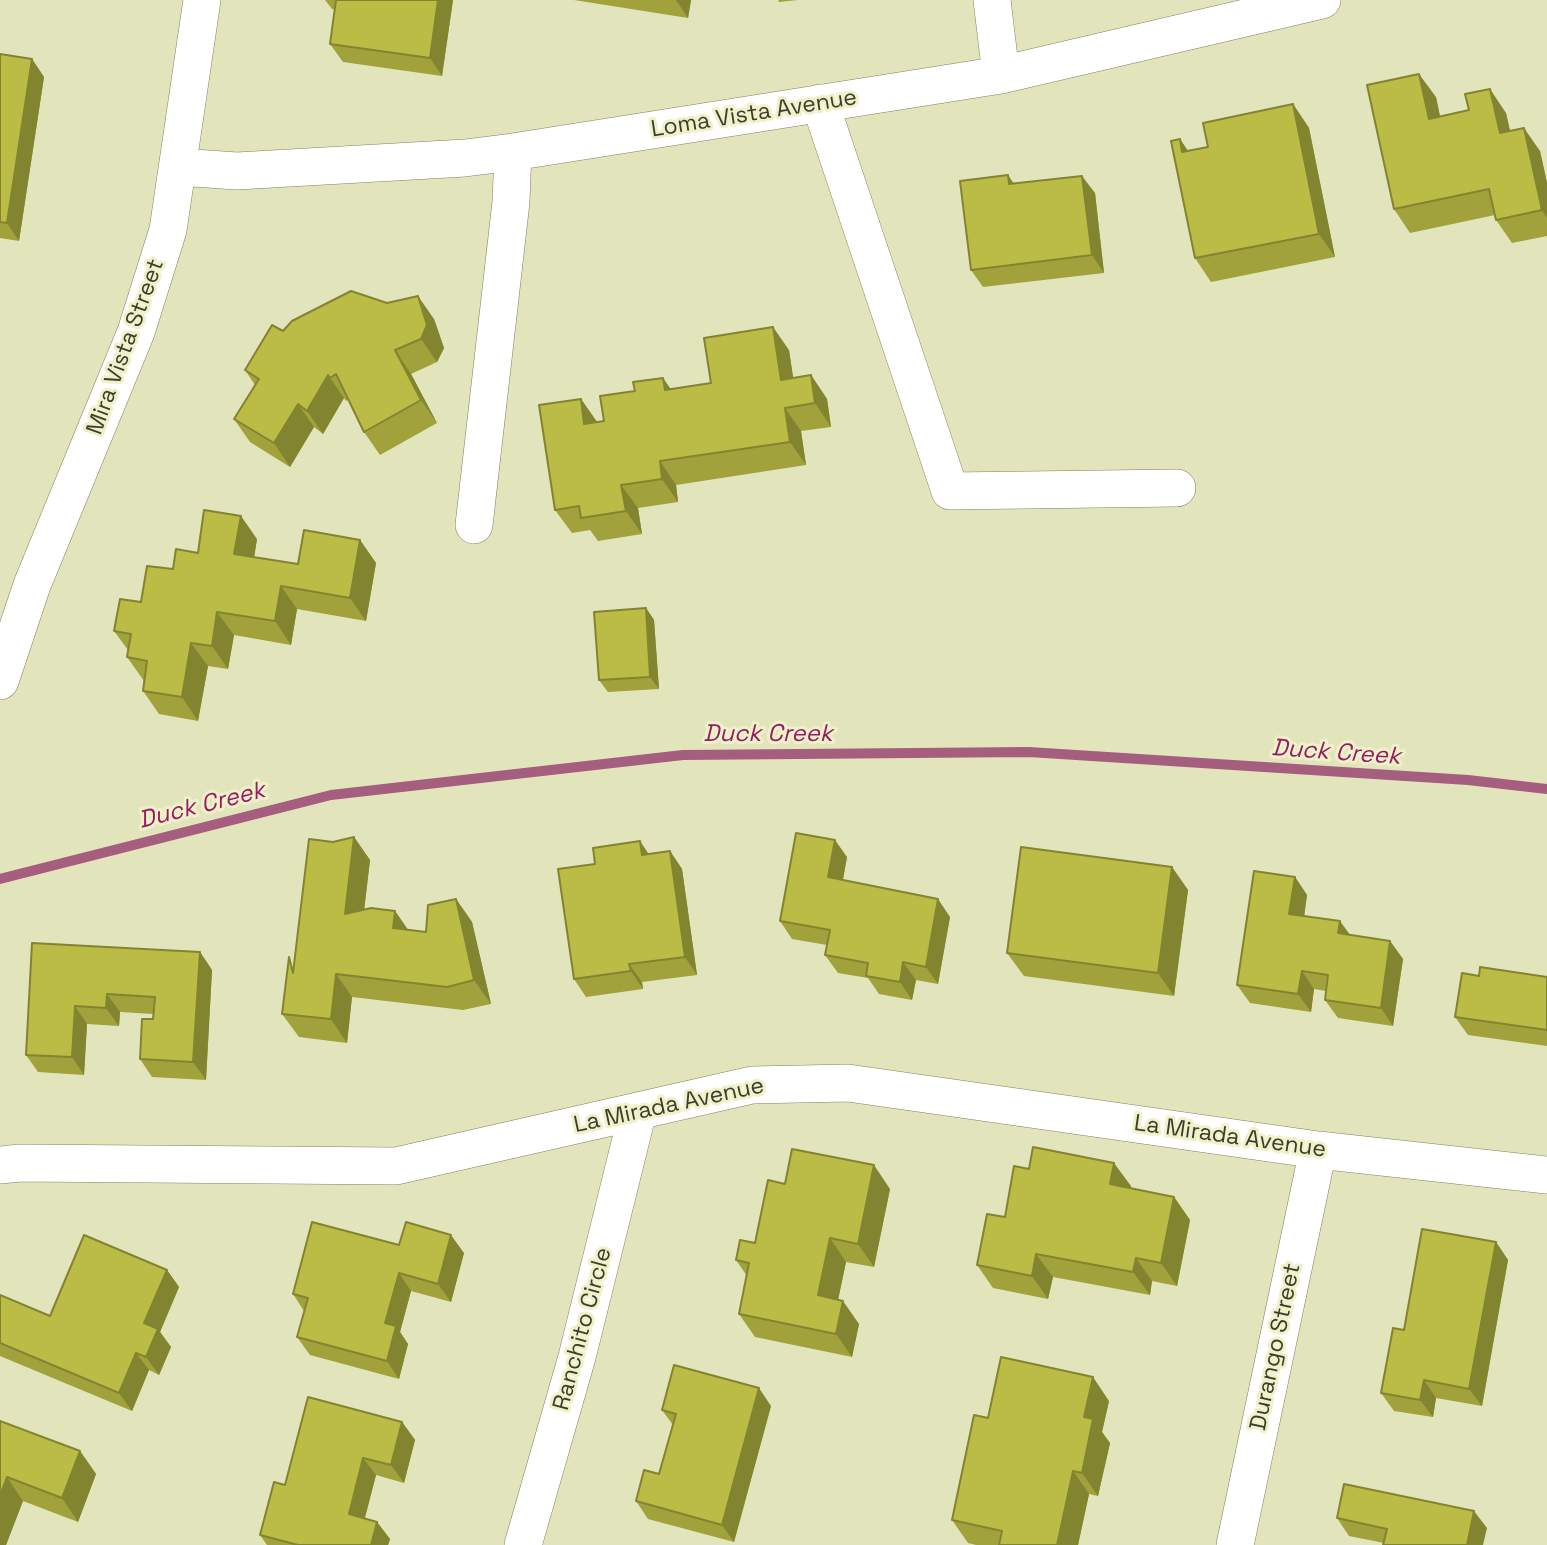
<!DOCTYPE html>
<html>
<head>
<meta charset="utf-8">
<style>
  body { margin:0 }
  canvas { display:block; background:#e2e4bc }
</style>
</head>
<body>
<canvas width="1547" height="1545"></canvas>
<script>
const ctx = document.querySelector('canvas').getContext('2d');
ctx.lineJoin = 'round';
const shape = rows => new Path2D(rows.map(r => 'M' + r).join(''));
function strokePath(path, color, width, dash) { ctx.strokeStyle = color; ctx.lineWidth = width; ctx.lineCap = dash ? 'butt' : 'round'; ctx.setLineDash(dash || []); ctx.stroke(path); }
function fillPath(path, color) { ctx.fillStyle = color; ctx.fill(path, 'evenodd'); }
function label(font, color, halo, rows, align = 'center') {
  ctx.font = font + ' "Space Grotesk",sans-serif'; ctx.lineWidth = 6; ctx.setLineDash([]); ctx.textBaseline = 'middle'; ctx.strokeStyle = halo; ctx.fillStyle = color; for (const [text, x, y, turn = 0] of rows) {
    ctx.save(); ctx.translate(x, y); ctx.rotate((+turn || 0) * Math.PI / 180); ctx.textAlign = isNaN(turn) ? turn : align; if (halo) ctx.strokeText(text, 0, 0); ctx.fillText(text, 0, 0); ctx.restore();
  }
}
const stream = shape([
  [0,879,331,795,683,755,1029,752,1468,780,1547,789]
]);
const minor = shape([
  [992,0,1001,75],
  [820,103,950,491,1177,488],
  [179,167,237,171,465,158,513,152,1001,75,1322,0],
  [474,525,511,202,513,152],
  [0,681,32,585,136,332,168,230,202,0],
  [0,1165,20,1163,396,1166,752,1085,848,1083,1318,1150,1547,1175],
  [523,1545,577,1357,638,1111],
  [1235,1545,1318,1150]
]);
const wall = shape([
  [325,0,453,0,442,76,343,62,330,44,335,10,332,9],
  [574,0,691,0,688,18],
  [778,0,798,0,779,2],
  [0,54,32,59,44,77,19,241,0,238],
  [1436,97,1440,116,1506,113,1510,131,1540,151,1547,183,1547,236,1512,243,1496,220,1495,215,1410,233,1394,209],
  [1293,104,1309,128,1335,257,1211,282,1195,258,1180,139,1188,151,1208,147],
  [1014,184,1095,193,1104,273,983,287,971,270],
  [434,319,444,348,437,362,411,374,437,423,380,455,364,432,348,400,346,401,344,398,323,434,314,427,290,467,250,442,234,419,255,385,245,370,283,331],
  [789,350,793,378,811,375,827,399,831,427,801,431,806,465,676,485,678,502,638,508,642,534,598,541,590,530,572,533,555,510,581,399,597,422,604,421,671,389,711,383],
  [257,539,254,557,298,564,360,540,376,563,366,621,297,609,291,645,234,635,228,669,208,666,198,721,159,714,143,691,144,681,127,657,128,650,114,631,173,569,198,553],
  [646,608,654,620,659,689,608,692,599,680],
  [354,837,370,860,364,910,395,911,408,930,426,932,456,899,472,922,491,1004,463,1010,352,997,347,1043,299,1037,282,1014,294,965,333,842],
  [670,851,682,869,697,975,642,982,643,989,586,997,574,979,595,864],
  [847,857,843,880,950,917,938,984,916,980,912,1000,879,994,868,978,838,973,825,955,827,945,792,939,780,921],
  [1172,867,1188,890,1174,996,1024,976,1007,953],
  [1295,877,1307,895,1304,916,1350,935,1390,941,1403,959,1393,1026,1338,1018,1325,1000,1326,991,1314,989,1311,1012,1250,1003,1237,985],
  [32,943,200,952,212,970,206,1080,152,1077,140,1059,153,1019,153,1014,120,1012,119,1026,87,1024,84,1075,38,1072,26,1055],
  [1547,977,1547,1046,1468,1035,1455,1017],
  [785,1184,890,1189,874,1267,846,1262,838,1300,859,1324,852,1357,755,1337,739,1314,747,1276,736,1260,755,1243],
  [1131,1186,1130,1188,1174,1197,1190,1220,1177,1286,1152,1281,1150,1295,1053,1277,1048,1299,993,1288,977,1265,1005,1217],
  [1496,1242,1508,1260,1482,1406,1436,1398,1433,1417,1394,1411,1381,1393,1404,1330],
  [399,1245,464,1253,451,1302,411,1291,400,1332,408,1344,399,1379,310,1355,297,1337,304,1311,293,1294],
  [167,1270,179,1287,160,1332,171,1347,159,1375,149,1370,132,1411,0,1356,0,1295,50,1316],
  [1109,1401,1102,1432,1110,1443,1098,1496,1089,1494,1078,1545,976,1545,968,1543,952,1520],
  [771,1406,734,1542,648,1519,636,1501,659,1474,673,1425,662,1410],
  [0,1421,80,1451,96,1474,78,1522,23,1501,6,1545,0,1545],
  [402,1422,415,1440,404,1483,376,1475,365,1518,377,1522,390,1539,388,1545,267,1545,260,1535,285,1485],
  [1337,1518,1487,1528,1384,1543,1349,1536]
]);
const shadedWall = shape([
  [438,0,453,0,442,76,430,58],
  [676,0,691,0,688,18],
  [32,59,44,77,19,241,7,223],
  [1419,74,1436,97,1445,142,1429,119],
  [1490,89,1506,113,1516,157,1500,133],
  [1293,104,1309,128,1335,257,1319,234],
  [1524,128,1540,151,1547,183,1547,218,1542,210],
  [1180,139,1196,163,1182,152],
  [1008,175,1020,193,1009,184],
  [1082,176,1095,193,1104,273,1092,255],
  [418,296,434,319,444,348,437,362,421,339],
  [773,327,789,350,797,403,781,380],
  [395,350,411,374,437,423,421,400],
  [328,375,344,398,323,434,307,411],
  [811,375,827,399,831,427,815,403],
  [663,378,679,401,665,390],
  [581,399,597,422,584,424],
  [298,404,314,427,290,467,274,443],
  [785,408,801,431,806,465,790,442],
  [660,461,676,485,678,502,662,479],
  [621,485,638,508,642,534,626,511],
  [241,516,257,539,251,577,234,554],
  [360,540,376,563,366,621,350,598],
  [281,586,297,609,291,645,275,621],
  [646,608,654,620,659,689,650,677],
  [217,612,234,635,228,669,212,646],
  [191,643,208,666,198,721,182,697],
  [354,837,370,860,361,937,345,914],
  [835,840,847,857,840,895,828,877],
  [640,841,652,859,642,855],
  [670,851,682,869,697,975,685,957],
  [1172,867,1188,890,1174,996,1158,973],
  [1295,877,1307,895,1302,932,1289,914],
  [456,899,472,922,491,1004,474,980],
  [938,899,950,917,938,984,926,967],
  [395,911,411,934,393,928],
  [1340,921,1353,939,1338,933],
  [1390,941,1403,959,1393,1026,1381,1008],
  [200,952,212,970,206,1080,193,1062],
  [903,962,916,980,912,1000,900,982],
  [629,964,642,982,643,989,631,971],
  [1302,971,1314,989,1311,1012,1298,994],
  [336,974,352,997,347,1043,331,1019],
  [107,994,120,1012,119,1026,106,1008],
  [75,1006,87,1024,84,1075,72,1057],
  [1114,1163,1131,1186,1127,1207,1110,1184],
  [874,1165,890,1189,874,1267,858,1244],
  [1174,1197,1190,1220,1177,1286,1161,1263],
  [451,1235,464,1253,451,1302,438,1284],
  [830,1238,846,1262,834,1319,818,1295],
  [1496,1242,1508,1260,1482,1406,1469,1389],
  [1036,1254,1053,1277,1048,1299,1032,1276],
  [1136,1258,1152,1281,1150,1295,1133,1272],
  [167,1270,179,1287,160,1332,171,1347,159,1375,146,1357,144,1323],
  [399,1273,411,1291,400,1332,408,1344,399,1379,387,1361,385,1323],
  [843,1301,859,1324,852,1357,836,1334],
  [136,1353,149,1370,132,1411,119,1393],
  [1093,1377,1109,1401,1102,1432,1110,1443,1098,1496,1082,1473,1084,1417],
  [1424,1380,1436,1398,1433,1417,1420,1400],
  [759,1388,771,1406,734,1542,722,1525],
  [402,1422,415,1440,404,1483,391,1465],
  [80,1451,96,1474,78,1522,62,1498],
  [363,1458,376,1475,361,1532,349,1514],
  [1073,1471,1089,1494,1078,1545,1057,1545],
  [7,1477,23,1501,6,1545,0,1545,0,1496],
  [1474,1511,1487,1528,1483,1545,1467,1545],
  [377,1522,390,1539,388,1545,371,1545]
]);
const building = shape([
  [336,0,438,0,430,58,330,44,336,0],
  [0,54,32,59,7,223,0,222,0,54],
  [1419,74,1429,119,1469,110,1465,94,1490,89,1500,133,1524,128,1542,210,1496,220,1489,189,1394,209,1367,85,1419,74],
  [1293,104,1319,234,1195,258,1171,141,1180,139,1182,152,1208,147,1203,123,1293,104],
  [1008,175,1009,184,1082,176,1092,255,971,270,960,181,1008,175],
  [351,291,387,303,418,296,427,325,421,339,395,350,421,400,364,432,336,374,330,378,328,375,307,411,298,404,274,443,234,419,259,379,245,370,272,325,283,331,292,321,351,291],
  [773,327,781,380,811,375,815,403,785,408,790,442,660,461,662,479,621,485,626,511,581,518,579,506,555,510,539,405,581,399,584,424,604,421,600,396,635,391,633,382,663,378,665,390,711,383,704,338,773,327],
  [204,510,241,516,234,554,298,564,304,530,360,540,350,598,281,586,275,621,217,612,212,646,191,643,182,697,143,691,147,661,127,657,131,634,114,631,120,599,141,602,147,566,173,569,176,549,198,553,204,510],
  [646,608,650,677,599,680,594,612,646,608],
  [796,833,835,840,828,877,938,899,926,967,903,962,900,982,866,976,868,963,825,955,830,930,780,921,796,833],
  [354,837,345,914,371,908,395,911,393,928,426,932,428,905,456,899,474,980,447,987,336,974,331,1019,282,1014,289,957,293,973,309,839,333,842,354,837],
  [640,841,642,855,670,851,685,957,629,964,631,971,574,979,558,869,595,864,593,848,640,841],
  [1021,847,1172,867,1158,973,1007,953,1021,847],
  [1254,871,1295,877,1289,914,1340,921,1338,933,1390,941,1381,1008,1325,1000,1328,975,1302,971,1298,994,1237,985,1254,871],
  [32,943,200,952,193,1062,140,1059,142,1019,153,1019,155,997,107,994,106,1008,75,1006,72,1057,26,1055,32,943],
  [1480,967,1547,977,1547,1030,1455,1017,1462,973,1479,976,1480,967],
  [1033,1147,1114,1163,1110,1184,1174,1197,1161,1263,1136,1258,1133,1272,1036,1254,1032,1276,977,1265,987,1214,1005,1217,1014,1166,1029,1169,1033,1147],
  [792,1149,874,1165,858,1244,830,1238,818,1295,843,1301,836,1334,739,1314,749,1263,736,1260,740,1240,755,1243,768,1180,785,1184,792,1149],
  [312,1222,399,1245,406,1222,451,1235,438,1284,399,1273,385,1323,396,1326,387,1361,297,1337,308,1298,293,1294,312,1222],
  [1422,1229,1496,1242,1469,1389,1424,1380,1420,1400,1381,1393,1393,1328,1404,1330,1422,1229],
  [84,1235,167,1270,144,1323,158,1329,146,1357,136,1353,119,1393,0,1343,0,1295,50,1316,84,1235],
  [1001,1357,1093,1377,1084,1417,1093,1419,1082,1473,1073,1471,1057,1545,999,1545,1002,1531,952,1520,974,1415,988,1418,1001,1357],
  [674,1365,759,1388,722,1525,636,1501,644,1470,659,1474,676,1414,662,1410,674,1365],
  [308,1397,402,1422,391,1465,363,1458,349,1514,377,1522,371,1545,298,1545,260,1535,274,1482,285,1485,308,1397],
  [0,1421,80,1451,62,1498,7,1477,0,1496,0,1421],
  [1344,1484,1474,1511,1467,1545,1383,1545,1387,1529,1337,1518,1344,1484]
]);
const streetNames = [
  ["Loma Vista Avenue",754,114,-9],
  ["Mira Vista Street",126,347,-70],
  ["La Mirada Avenue",669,1106,-12],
  ["La Mirada Avenue",1230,1137,8],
  ["Ranchito Circle",583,1329,-75],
  ["Durango Street",1276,1347,-78]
];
const waterNames = [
  ["Duck Creek",768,734],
  ["Duck Creek",1336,753,4],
  ["Duck Creek",202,806,-14]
];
strokePath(stream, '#a55e7e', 10);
strokePath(minor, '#81825e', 38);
strokePath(minor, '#fff', 37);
fillPath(wall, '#a1a23b');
fillPath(shadedWall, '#838430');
fillPath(building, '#bbbc45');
strokePath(building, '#838430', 2);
label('23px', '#3d3d2e', '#eff1c9', streetNames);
label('italic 24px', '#961c65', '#eff1c9', waterNames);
</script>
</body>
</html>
